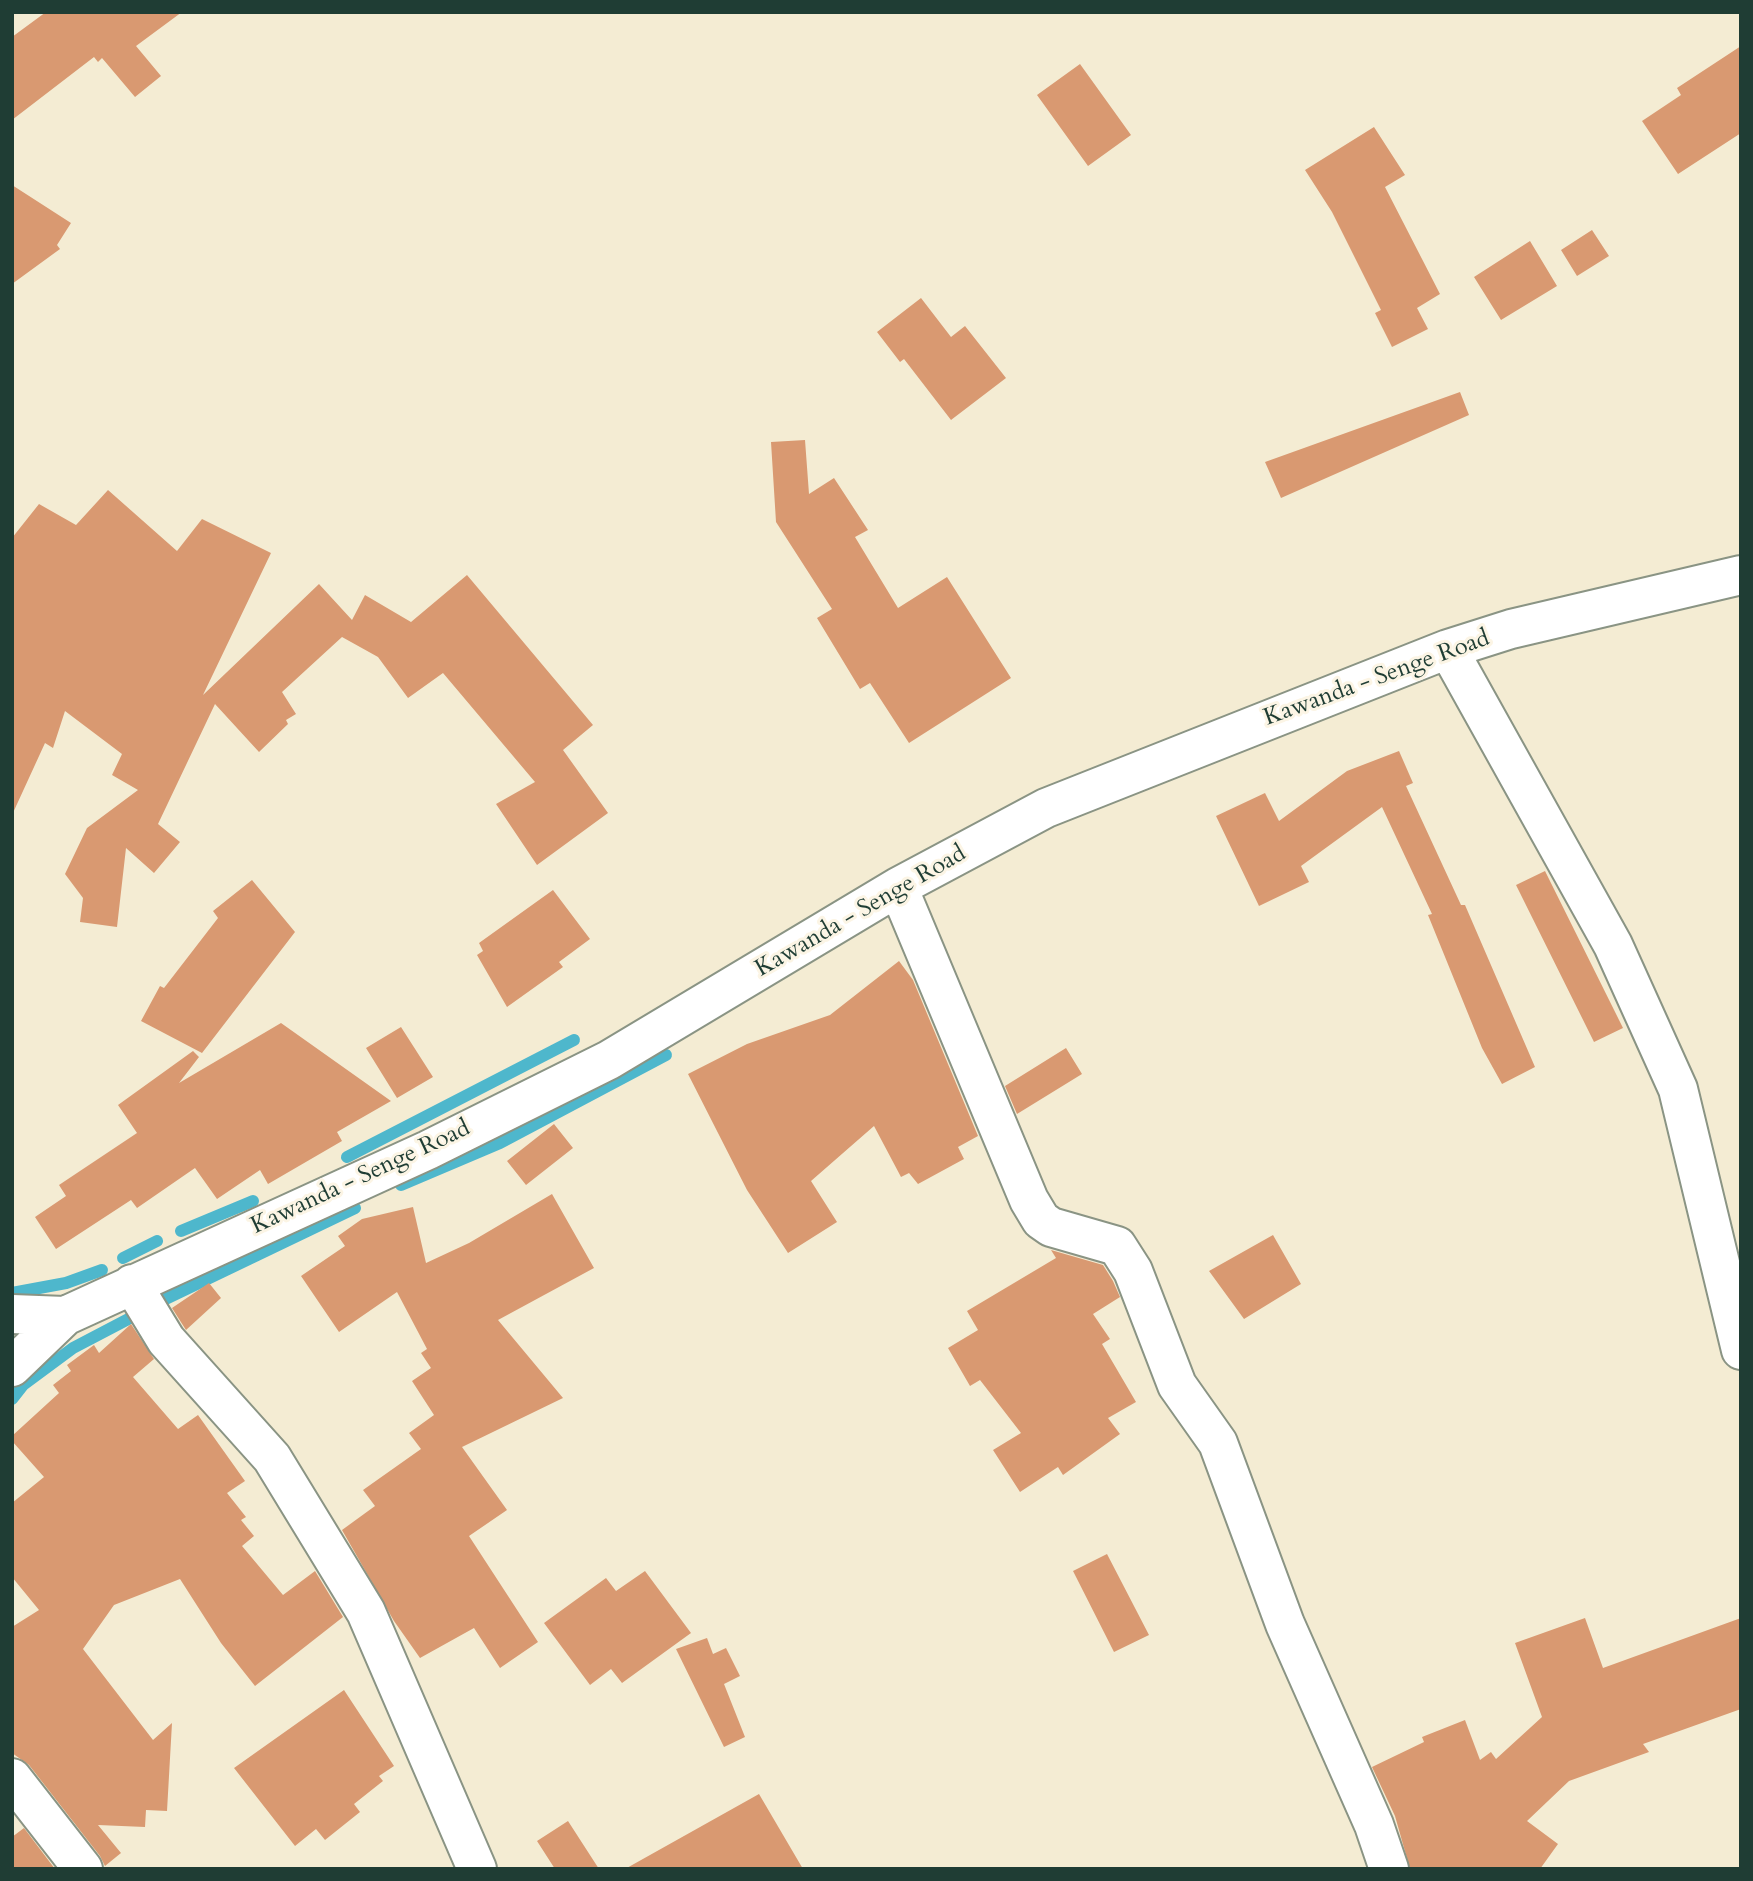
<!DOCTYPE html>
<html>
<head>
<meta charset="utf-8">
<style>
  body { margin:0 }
  #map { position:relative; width:1753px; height:1881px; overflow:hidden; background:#f4ecd3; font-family:Cardo,serif }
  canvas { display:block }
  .frame { position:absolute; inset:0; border:14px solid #1f3d34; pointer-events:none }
</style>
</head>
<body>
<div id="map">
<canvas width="1753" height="1881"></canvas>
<div class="frame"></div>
</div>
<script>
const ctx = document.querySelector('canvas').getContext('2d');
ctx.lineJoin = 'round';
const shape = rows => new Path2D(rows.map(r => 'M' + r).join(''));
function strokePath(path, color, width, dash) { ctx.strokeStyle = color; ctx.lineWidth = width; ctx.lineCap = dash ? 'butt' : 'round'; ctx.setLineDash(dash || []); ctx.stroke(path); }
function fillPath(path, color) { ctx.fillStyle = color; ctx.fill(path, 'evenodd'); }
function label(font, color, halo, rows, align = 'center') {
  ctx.font = font + ' Cardo,serif'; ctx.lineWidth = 6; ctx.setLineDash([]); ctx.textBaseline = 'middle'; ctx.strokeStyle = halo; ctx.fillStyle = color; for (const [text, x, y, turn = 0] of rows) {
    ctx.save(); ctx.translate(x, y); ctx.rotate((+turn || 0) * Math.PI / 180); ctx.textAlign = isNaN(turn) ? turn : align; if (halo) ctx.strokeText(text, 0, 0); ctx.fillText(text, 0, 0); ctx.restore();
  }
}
const stream = shape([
  [347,1157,574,1040],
  [401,1185,500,1143,666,1055],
  [181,1231,253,1201],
  [123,1258,157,1241],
  [12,1293,66,1283,102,1270],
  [157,1303,355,1208],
  [12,1399,23,1385,73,1348,136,1315]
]);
const building = shape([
  [46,12,182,12,136,46,161,76,135,97,102,58,98,62,94,57,12,120,12,37],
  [1741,46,1741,133,1678,174,1642,121,1681,95,1677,88],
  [1080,64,1131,135,1088,166,1037,95],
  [1374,127,1405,175,1385,187,1440,294,1417,308,1428,329,1392,347,1375,313,1381,310,1332,212,1305,170],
  [12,185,71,223,57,245,60,249,12,284],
  [1592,230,1609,256,1577,276,1561,250],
  [1530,241,1557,286,1501,320,1474,277],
  [921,298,951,337,965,326,1006,378,951,420,904,359,900,362,877,332],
  [1460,392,1469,415,1281,498,1265,462],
  [805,440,809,494,834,478,868,530,855,537,898,608,947,577,1011,678,909,743,870,683,860,689,817,618,832,609,776,522,771,442],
  [108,490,177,551,202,519,271,553,203,695,319,584,352,620,365,595,411,622,467,575,593,725,563,750,608,813,537,865,496,804,535,782,443,673,408,698,378,657,342,637,282,692,296,714,286,720,288,724,259,752,215,704,158,824,180,842,154,873,126,848,117,927,80,922,83,898,65,874,87,828,138,790,112,775,122,754,65,711,53,748,45,743,12,815,12,538,39,504,76,525],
  [1399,751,1413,783,1406,786,1461,905,1465,905,1535,1067,1502,1084,1482,1048,1428,915,1432,914,1382,807,1301,866,1309,882,1259,906,1216,816,1265,793,1279,821,1347,771],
  [1545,871,1623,1028,1594,1042,1516,885],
  [252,880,295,932,202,1053,141,1021,160,986,164,988,218,918,213,911],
  [553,890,590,939,559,962,563,967,507,1007,477,955,483,951,479,943],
  [899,961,913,980,978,1136,958,1147,964,1159,918,1184,909,1173,901,1177,874,1126,811,1181,837,1222,788,1253,747,1190,688,1074,747,1044,830,1015],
  [281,1023,391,1101,337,1132,342,1141,268,1184,260,1170,217,1199,195,1168,137,1208,131,1200,56,1249,35,1217,66,1196,59,1185,137,1133,118,1105,193,1051,199,1057,179,1083],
  [401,1027,433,1077,397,1098,366,1048],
  [1066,1048,1082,1074,1017,1114,1005,1086],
  [554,1124,573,1148,526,1185,507,1161],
  [552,1194,594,1268,498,1320,563,1398,462,1447,507,1510,469,1536,538,1642,500,1668,474,1628,420,1658,394,1621,342,1530,375,1506,363,1490,421,1449,409,1433,434,1415,412,1381,431,1368,421,1353,427,1349,397,1292,339,1332,301,1276,345,1246,338,1236,362,1219,413,1207,426,1263,469,1243],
  [1273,1235,1301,1284,1244,1319,1209,1271],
  [1051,1250,1103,1265,1113,1281,1120,1297,1093,1314,1110,1339,1102,1344,1136,1402,1108,1418,1120,1434,1063,1475,1058,1467,1020,1492,993,1450,1021,1433,980,1380,970,1386,948,1348,978,1330,967,1311,1056,1258],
  [209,1283,221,1298,186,1330,172,1308],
  [131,1324,154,1359,133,1377,178,1429,198,1415,245,1481,227,1493,246,1517,241,1520,254,1536,242,1546,283,1595,315,1571,343,1617,255,1686,221,1643,180,1579,114,1605,83,1649,153,1740,172,1723,167,1811,146,1810,145,1827,98,1825,121,1853,105,1866,100,1856,29,1765,12,1753,12,1627,39,1610,12,1577,12,1503,44,1477,12,1441,12,1436,59,1393,53,1385,71,1371,67,1365,94,1345,99,1353],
  [1107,1554,1149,1635,1114,1652,1073,1571],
  [645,1571,691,1633,622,1683,611,1669,590,1685,544,1623,606,1578,616,1591],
  [1585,1618,1603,1668,1741,1618,1741,1709,1643,1744,1649,1752,1569,1781,1527,1821,1558,1844,1540,1869,1410,1869,1395,1816,1372,1767,1424,1742,1422,1737,1465,1720,1480,1760,1491,1752,1496,1759,1542,1717,1515,1643],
  [707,1638,713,1654,726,1648,740,1676,724,1684,745,1737,724,1747,676,1649],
  [344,1690,394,1766,379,1776,383,1781,354,1804,360,1812,325,1840,316,1829,295,1846,234,1768],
  [759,1794,803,1869,625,1869],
  [568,1821,599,1869,555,1869,537,1841],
  [24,1828,55,1869,12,1869,12,1837]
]);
const minor = shape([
  [1448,649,1613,945,1678,1089,1741,1350],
  [898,887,1029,1200,1041,1220,1051,1227,1117,1246,1133,1271,1177,1385,1218,1443,1285,1624,1374,1825,1389,1869],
  [132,1284,166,1340,272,1458,366,1612,477,1869],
  [12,1314,65,1316,428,1150,609,1060,898,887,1046,808,1448,649,1511,629,1741,575],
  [12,1367,65,1316],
  [12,1778,83,1869]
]);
const streetNames = [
  ["Kawanda - Senge Road",1377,679,-20],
  ["Kawanda - Senge Road",861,912,-30],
  ["Kawanda - Senge Road",361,1178,-25]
];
strokePath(stream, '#4eb7cc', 12);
fillPath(building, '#d99971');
strokePath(minor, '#8a9484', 42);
strokePath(minor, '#fff', 38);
label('24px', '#1f3d34', '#fcf5e5', streetNames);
</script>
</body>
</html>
